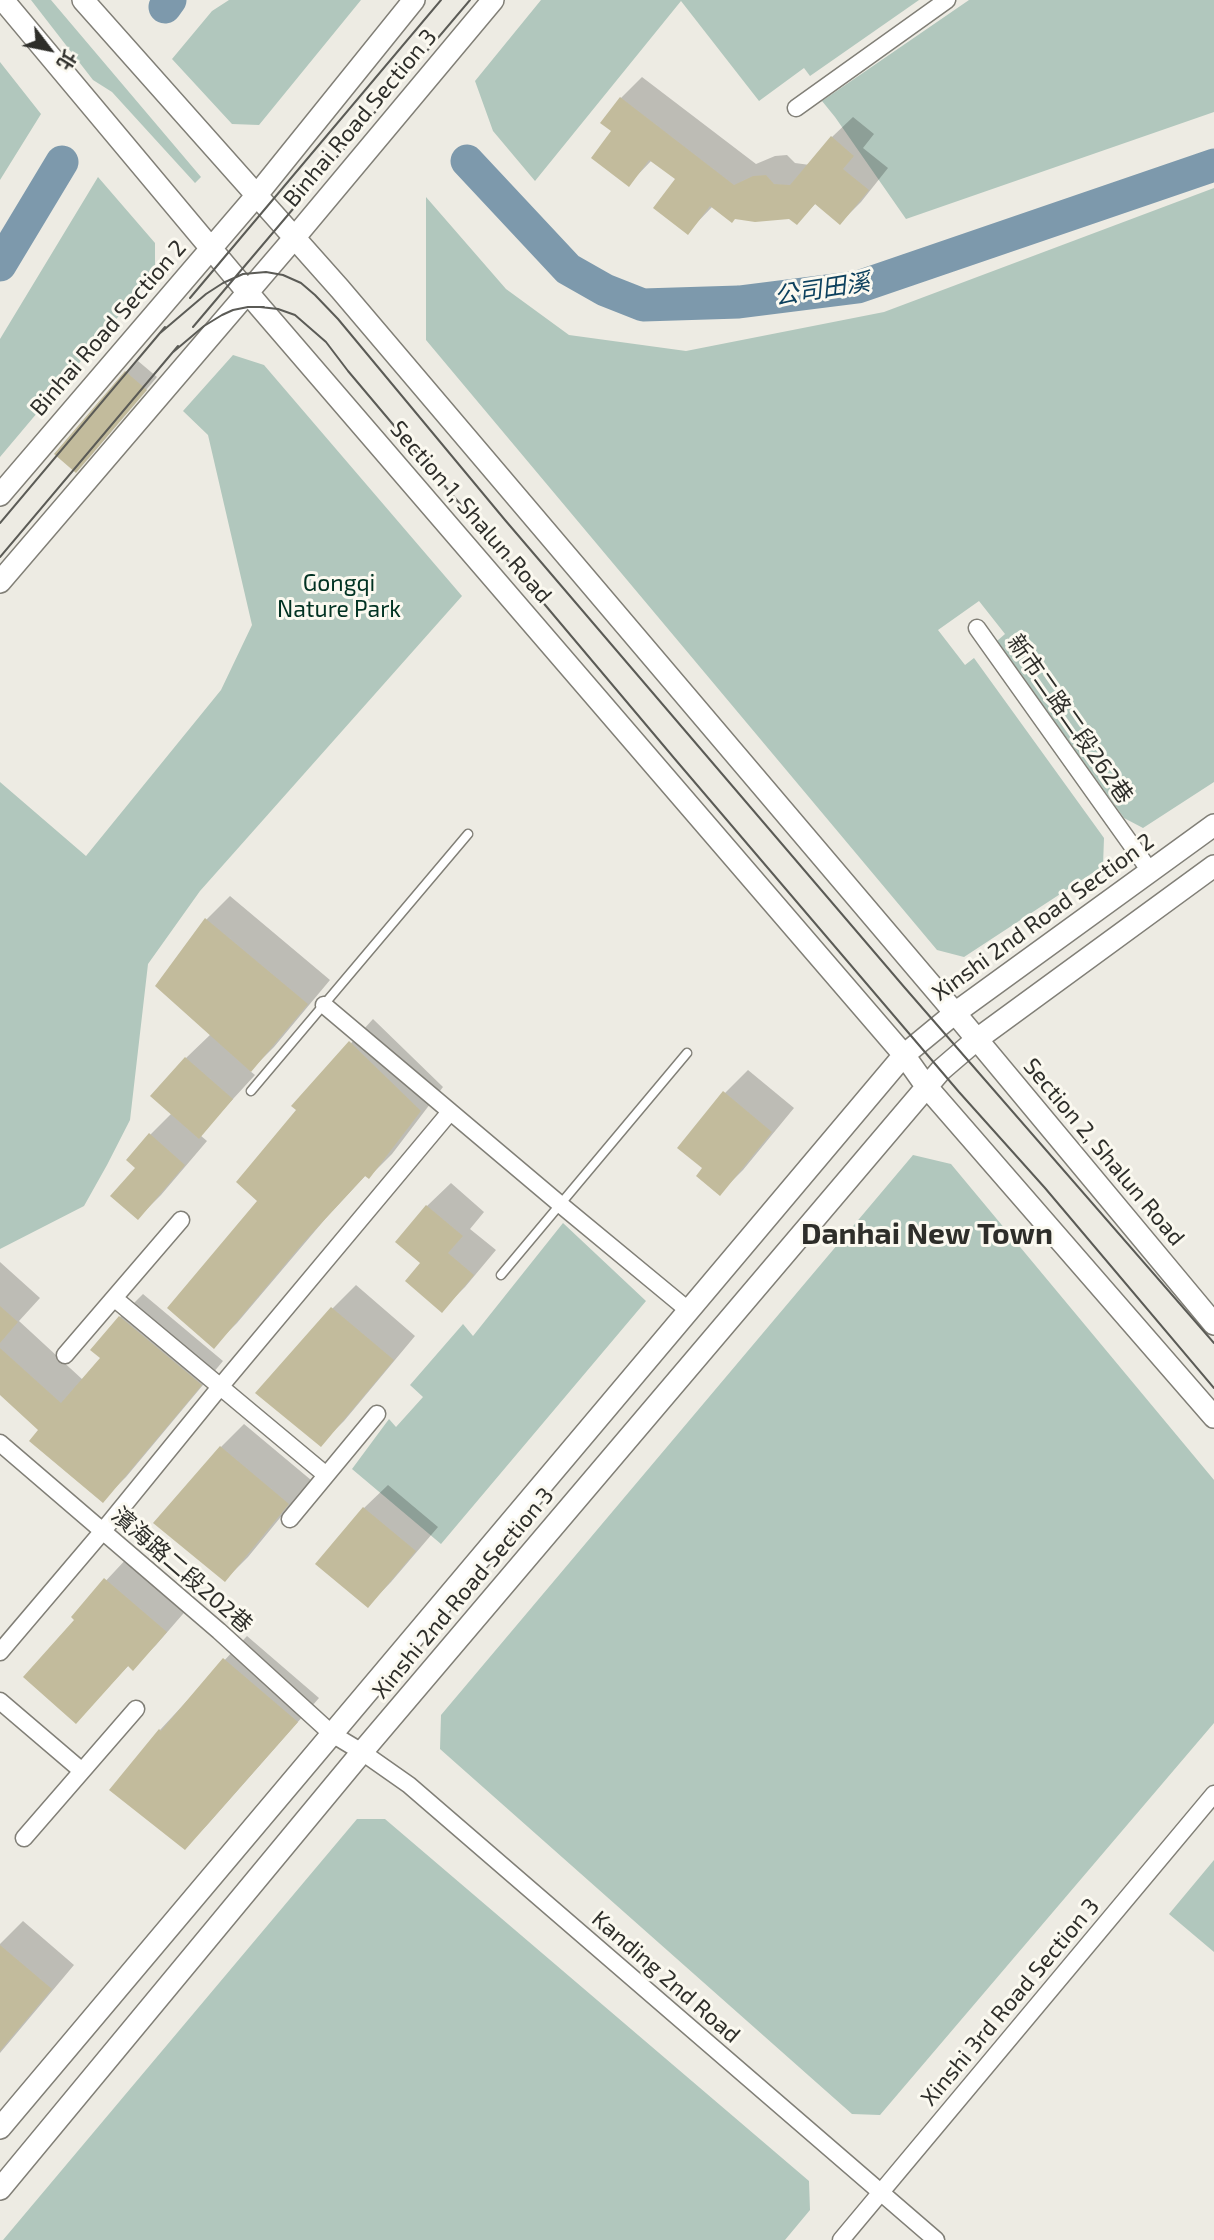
<!DOCTYPE html>
<html>
<head>
<meta charset="utf-8">
<style>
  body { margin:0 }
  #map { position:relative; width:1214px; height:2240px; overflow:hidden; background:#edebe3; font-family:"Exo 2","Noto Sans TC",sans-serif }
  canvas { display:block }
  .north { position:absolute; left:14px; top:14px; width:70px; height:70px; -webkit-text-stroke:5px #fbf9f0; paint-order:stroke; rotate:122deg; font-size:19px; font-weight:700; line-height:28px; text-align:center; color:#2e2e2a }
  .north::after { content:''; display:block; margin:auto; width:24px; height:32px; background:#2e2e2a; clip-path:polygon(50% 0,100% 100%,50% 72%,0 100%) }
</style>
</head>
<body>
<div id="map">
<canvas width="1214" height="2240"></canvas>
<div class="north">北</div>
</div>
<script>
const ctx = document.querySelector('canvas').getContext('2d');
ctx.lineJoin = 'round';
function fillPath(path, color) { ctx.fillStyle = color; ctx.fill(path, 'evenodd'); }
const shape = rows => new Path2D(rows.map(r => 'M' + r).join(''));
function strokePath(path, color, width, dash) { ctx.strokeStyle = color; ctx.lineWidth = width; ctx.lineCap = dash ? 'butt' : 'round'; ctx.setLineDash(dash || []); ctx.stroke(path); }
function label(font, color, halo, rows, align = 'center') {
  ctx.font = font + ' "Exo 2","Noto Sans TC",sans-serif'; ctx.lineWidth = 6; ctx.setLineDash([]); ctx.textBaseline = 'middle'; ctx.strokeStyle = halo; ctx.fillStyle = color; for (const [text, x, y, turn = 0] of rows) {
    ctx.save(); ctx.translate(x, y); ctx.rotate((+turn || 0) * Math.PI / 180); ctx.textAlign = isNaN(turn) ? turn : align; if (halo) ctx.strokeText(text, 0, 0); ctx.fillText(text, 0, 0); ctx.restore();
  }
}
const green = shape([
  [31,0,51,0,201,177,195,183,112,92,93,80],
  [229,0,361,0,259,125,232,124,172,59,212,11],
  [541,0,919,0,810,76,804,68,759,101,681,1,535,181,493,131,475,81],
  [969,0,1214,0,1214,112,906,219,835,117,822,101],
  [0,62,41,114,0,180],
  [98,177,155,243,155,273,0,457,0,339],
  [1214,188,1214,782,1143,828,1124,818,997,641,1005,634,979,601,938,630,965,665,974,658,1104,838,1103,866,964,957,937,950,426,340,426,197,506,289,569,335,686,351,884,312],
  [233,355,264,365,462,596,200,891,148,964,130,1120,107,1165,84,1206,0,1249,0,782,86,856,221,690,252,625,208,435,183,411],
  [913,1155,951,1164,1214,1480,1214,1723,880,2115,852,2114,440,1749,441,1715],
  [563,1223,646,1301,441,1544,352,1469,389,1419,396,1427,423,1397,410,1385,463,1324,473,1336],
  [357,1819,385,1819,809,2181,810,2210,785,2240,3,2240],
  [1214,1860,1214,1952,1169,1914]
]);
const shadow = shape([
  [642,77,756,164,775,156,787,155,795,163,810,165,832,137,853,117,874,134,863,148,888,168,861,202,840,223,816,203,797,223,790,217,713,206,687,233,677,179,652,160,629,184,614,131,621,98],
  [138,361,157,377,88,459,57,453],
  [230,896,330,980,274,1047,250,1071,255,1075,200,1135,207,1141,161,1195,138,1218,137,1168,150,1135,172,1113,186,1058,211,1034,157,985,207,919],
  [373,1019,443,1087,392,1154,369,1177,366,1175,326,1218,237,1323,214,1346,259,1201,298,1110,294,1106],
  [748,1070,794,1108,743,1170,720,1193,704,1168,725,1093],
  [451,1183,484,1212,470,1229,496,1250,465,1287,442,1310,423,1263,427,1206],
  [0,1262,40,1298,19,1321,83,1380,102,1357,93,1350,120,1317,143,1294,223,1361,126,1477,103,1500,41,1430,0,1393],
  [356,1285,415,1336,344,1421,321,1444,258,1393,333,1308],
  [244,1424,311,1480,248,1557,225,1580,221,1447],
  [388,1485,438,1527,391,1582,368,1606,318,1564,364,1508],
  [129,1556,189,1607,156,1645,133,1668,129,1665,76,1722,77,1620,73,1616],
  [247,1636,319,1698,208,1824,185,1848,160,1730],
  [23,1921,74,1965,0,2053,0,1944]
]);
const river = shape([
  [165,7,170,0],
  [467,161,568,269,605,290,643,305,739,302,858,287,1214,165],
  [0,265,62,162]
]);
const building = shape([
  [620,97,734,185,753,176,766,175,774,184,790,185,831,136,854,156,843,169,869,190,840,225,815,204,797,225,789,219,755,222,735,219,732,223,710,206,688,235,653,208,675,179,649,160,629,187,591,158,611,131,600,123],
  [125,371,147,390,76,473,54,454],
  [205,918,308,1004,251,1072,155,986],
  [349,1041,421,1111,369,1179,365,1176,303,1243,214,1349,167,1308,257,1201,236,1182,296,1110,291,1106],
  [185,1057,233,1099,199,1139,150,1096],
  [723,1091,772,1132,720,1196,696,1176,702,1168,677,1148],
  [149,1133,185,1165,138,1220,110,1196,135,1168,126,1160],
  [426,1205,463,1236,448,1253,474,1275,442,1313,405,1281,420,1263,395,1242],
  [0,1306,18,1322,0,1343],
  [331,1307,394,1360,321,1447,255,1393],
  [119,1316,202,1385,103,1503,29,1441,38,1430,0,1395,0,1348,61,1403,100,1358,90,1350],
  [220,1446,289,1504,225,1582,153,1523],
  [363,1507,416,1551,368,1608,315,1564],
  [104,1578,167,1632,133,1671,128,1666,76,1724,23,1677,74,1620,71,1617],
  [223,1658,298,1722,185,1850,109,1790,159,1729,161,1731],
  [0,1945,52,1989,0,2051]
]);
const service = shape([
  [251,1091,468,834],
  [501,1275,687,1053]
]);
const minor = shape([
  [796,108,947,0],
  [977,628,1150,871],
  [324,1005,561,1205,688,1310],
  [114,1298,326,1475],
  [65,1355,181,1220],
  [0,1443,219,1631,332,1734,362,1752,409,1785,936,2240],
  [290,1519,377,1414],
  [0,1652,102,1532,220,1387,450,1112],
  [0,1701,82,1771],
  [24,1838,136,1709],
  [841,2240,1214,1794]
]);
const tertiary = shape([
  [3,0,260,307,904,1055,926,1086,1214,1417],
  [83,0,340,289,955,1013,1214,1324],
  [0,495,256,196,414,0],
  [0,582,290,243,493,0],
  [0,2128,904,1055,955,1013,1214,825],
  [0,2189,362,1752,941,1070,976,1040,1214,866]
]);
const tram = shape([
  [190,298,441,0],
  [193,327,470,0],
  [159,334,206,294,223,283,243,274,266,272,283,275,301,283,315,295,338,319,505,520,905,988,1214,1343],
  [172,353,204,326,222,315,233,310,248,307,264,307,260,307,278,309,295,315,326,342,348,371,674,758,959,1092,1045,1188,1214,1388],
  [0,523,165,327],
  [0,557,178,346]
]);
const streetNames = [
  ["Binhai Road Section 3",360,118,-50],
  ["Binhai Road Section 2",108,328,-49],
  ["Section 1, Shalun Road",471,512,49],
  ["新市二路二段262巷",1070,719,55],
  ["Xinshi 2nd Road Section 2",1043,917,-36],
  ["Section 2, Shalun Road",1104,1152,50],
  ["濱海路二段202巷",182,1570,41],
  ["Xinshi 2nd Road Section 3",463,1593,-50],
  ["Kanding 2nd Road",666,1977,41],
  ["Xinshi 3rd Road Section 3",1010,2002,-50]
];
const parkNames = [
  ["Gongqi",339,583],
  ["Nature Park",339,609]
];
const waterNames = [
  ["公司田溪",822,289,-9]
];
const districtNames = [
  ["Danhai New Town",927,1234]
];
fillPath(green, '#b1c7bd');
fillPath(shadow, '#0003');
strokePath(river, '#7d99ac', 33);
fillPath(building, '#c2bb9c');
strokePath(service, '#817f77', 11);
strokePath(minor, '#817f77', 19);
strokePath(tertiary, '#817f77', 24);
strokePath(service, '#fff', 8);
strokePath(minor, '#fff', 16);
strokePath(tertiary, '#fff', 21);
strokePath(tram, '#5b5b56', 2);
label('23px', '#2e2e2a', '#fbf9f0', streetNames);
label('23px', '#013222', '#fbf9f0', parkNames);
label('italic 24px', '#0d415e', '#fbf9f0', waterNames);
label('bold 30px', '#2e2e2a', '#fbf9f0', districtNames);
</script>
</body>
</html>
